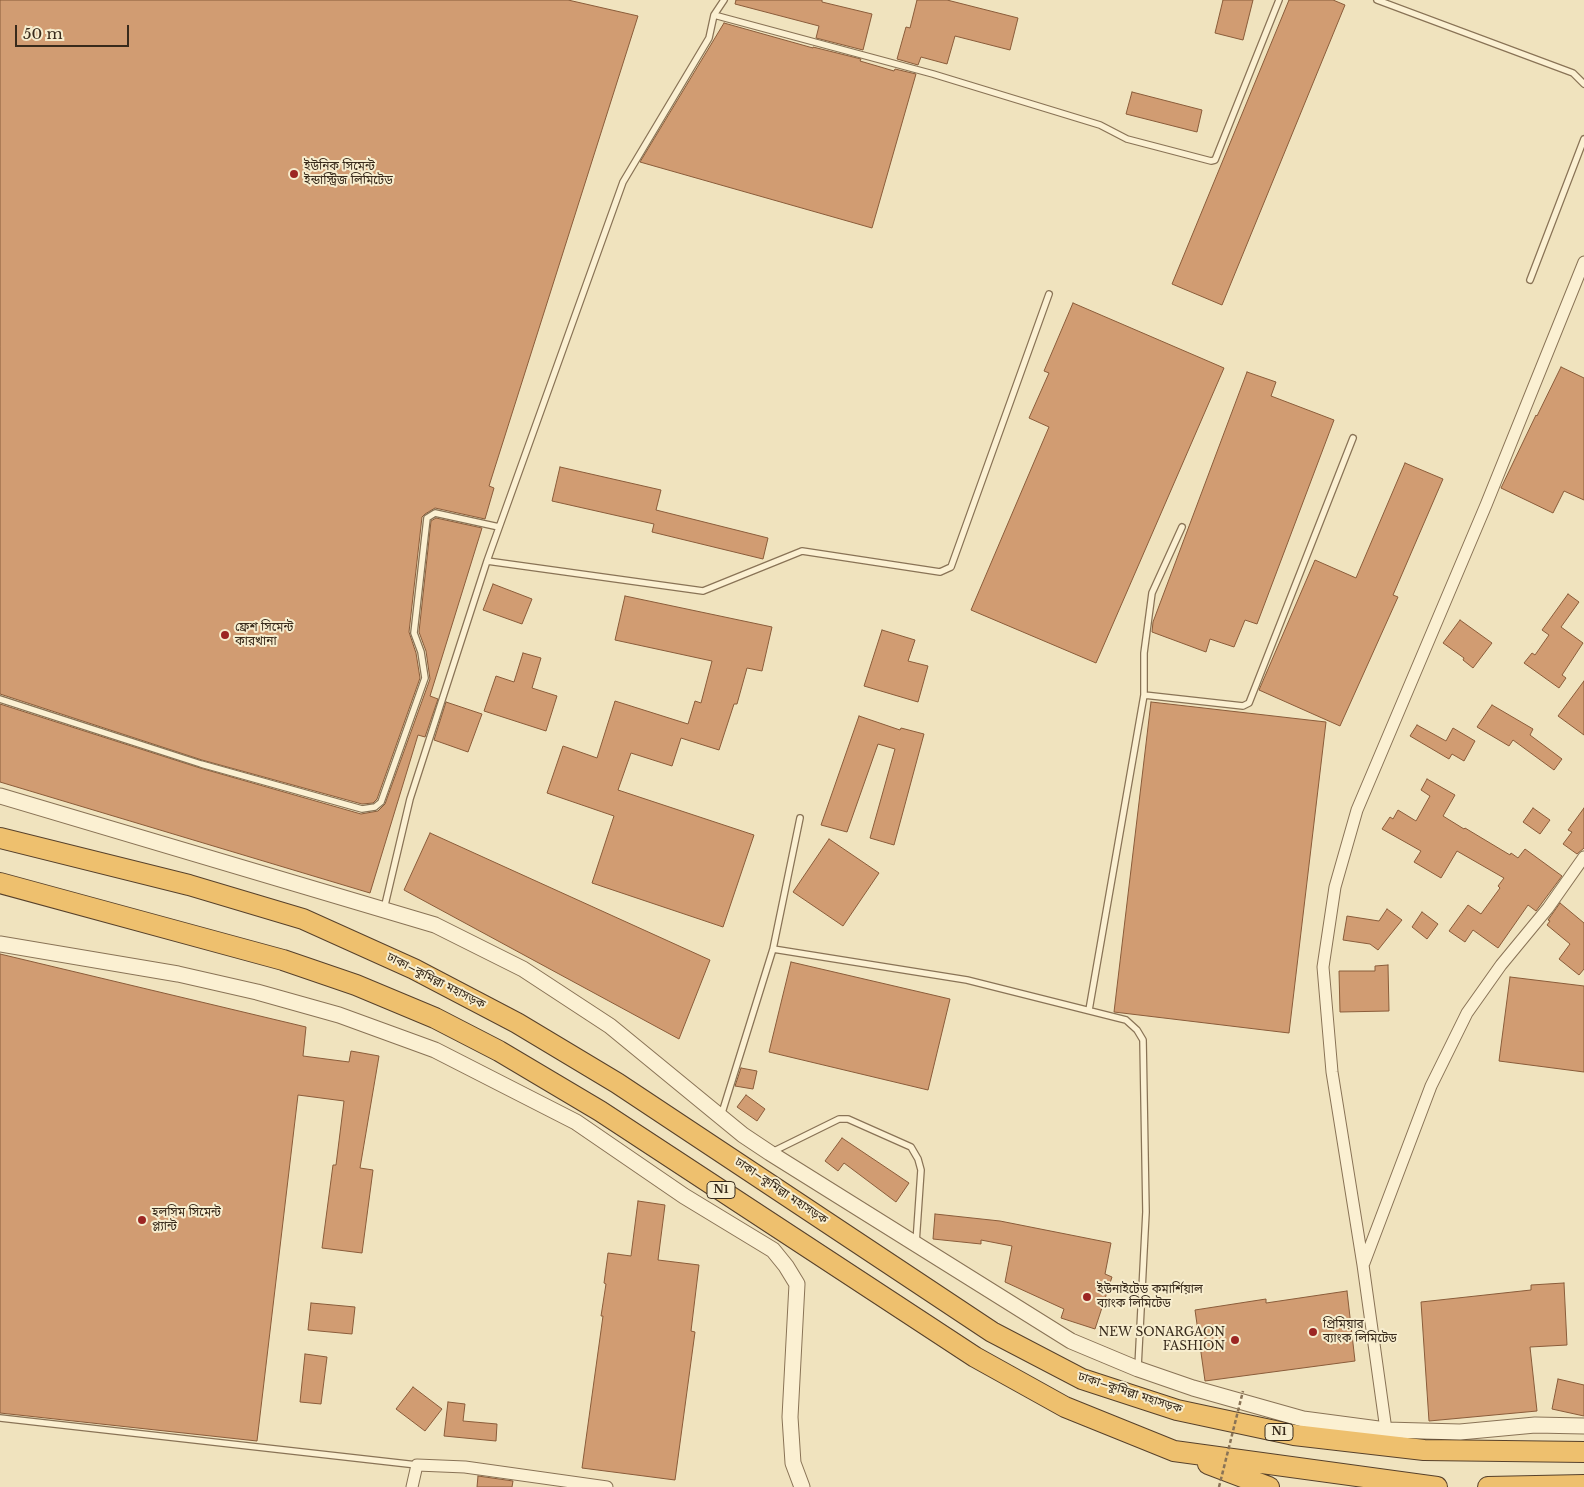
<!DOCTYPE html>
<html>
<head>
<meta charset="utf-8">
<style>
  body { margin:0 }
  #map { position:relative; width:1584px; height:1487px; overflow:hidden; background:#f0e3be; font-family:"Libre Baskerville",serif }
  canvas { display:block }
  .scale { position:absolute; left:15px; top:25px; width:114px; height:22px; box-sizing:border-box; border:2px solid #382a1b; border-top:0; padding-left:6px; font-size:15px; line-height:18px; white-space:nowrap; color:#382a1b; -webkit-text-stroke:4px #f7edce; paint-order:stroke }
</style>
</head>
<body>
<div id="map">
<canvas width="1584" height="1487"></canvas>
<div class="scale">50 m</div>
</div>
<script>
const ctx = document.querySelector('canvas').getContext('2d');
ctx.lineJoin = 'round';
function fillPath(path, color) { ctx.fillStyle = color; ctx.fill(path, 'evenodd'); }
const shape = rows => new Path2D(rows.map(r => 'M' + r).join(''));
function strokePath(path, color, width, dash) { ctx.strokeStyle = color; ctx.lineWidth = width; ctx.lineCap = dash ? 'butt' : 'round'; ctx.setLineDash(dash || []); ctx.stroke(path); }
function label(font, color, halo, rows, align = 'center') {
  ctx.font = font + ' "Libre Baskerville","Noto Sans Bengali",serif'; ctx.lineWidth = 4; ctx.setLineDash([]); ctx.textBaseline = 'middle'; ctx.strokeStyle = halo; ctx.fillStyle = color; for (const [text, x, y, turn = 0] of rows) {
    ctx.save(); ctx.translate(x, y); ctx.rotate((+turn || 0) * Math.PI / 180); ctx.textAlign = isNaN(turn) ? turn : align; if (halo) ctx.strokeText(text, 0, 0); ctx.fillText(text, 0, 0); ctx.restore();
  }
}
const building = shape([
  [0,0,568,0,638,16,489,486,494,488,485,519,435,508,425,514,422,517,409,632,416,653,420,678,377,799,373,803,362,804,202,760,0,694,0,0],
  [736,0,822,0,822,2,872,14,863,50,816,38,819,26,735,4,736,0],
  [917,0,947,0,1018,18,1010,50,955,36,947,64,921,57,918,65,897,59,906,27,910,28,917,0],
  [1223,0,1253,0,1243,40,1215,33,1223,0],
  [1289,0,1333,0,1345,5,1222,305,1172,284,1289,0],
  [724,23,813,48,813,47,861,59,860,61,894,71,895,69,916,74,872,228,640,162,724,23],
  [1132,92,1202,110,1197,132,1126,114,1132,92],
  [1073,303,1224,368,1096,663,971,610,1049,427,1029,418,1049,373,1044,371,1073,303],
  [1561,367,1584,378,1584,500,1564,491,1553,513,1501,488,1536,415,1537,416,1561,367],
  [1247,372,1276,382,1271,396,1334,420,1257,624,1245,620,1234,647,1210,639,1206,652,1152,632,1153,622,1247,372],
  [1405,463,1443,479,1393,595,1398,597,1340,726,1259,690,1315,560,1356,578,1405,463],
  [560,467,661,490,656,510,768,538,763,559,652,532,654,524,552,501,560,467],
  [436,518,482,528,430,696,438,699,425,737,418,735,370,893,0,782,0,704,200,768,361,814,378,811,385,804,430,679,426,651,419,632,431,521,436,518],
  [493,584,532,599,522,624,483,610,493,584],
  [1568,594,1579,602,1561,627,1583,643,1562,675,1566,678,1559,688,1524,663,1532,653,1535,655,1549,635,1542,630,1568,594],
  [625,596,772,627,762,671,747,668,737,704,734,704,719,750,681,738,672,766,631,753,618,790,754,835,723,927,592,883,614,816,547,793,563,746,597,758,615,701,688,724,695,701,701,703,712,661,615,640,625,596],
  [1460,620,1492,643,1473,668,1463,660,1464,658,1443,643,1460,620],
  [882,630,915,640,908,661,928,666,918,702,864,686,882,630],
  [523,653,541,658,532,688,557,696,546,731,484,711,496,676,514,682,523,653],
  [1584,681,1584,735,1558,716,1584,681],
  [446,702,482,714,468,752,434,740,446,702],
  [1151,702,1326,722,1289,1033,1114,1012,1151,702],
  [1492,705,1533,729,1530,735,1562,759,1554,770,1513,740,1509,746,1477,727,1492,705],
  [859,716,900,730,901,728,924,734,894,845,870,838,895,749,878,744,847,832,821,825,859,716],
  [1417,725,1446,741,1453,728,1475,741,1464,761,1452,754,1449,759,1410,736,1417,725],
  [1427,779,1455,795,1443,816,1464,829,1465,828,1510,855,1511,853,1518,858,1525,849,1562,876,1536,911,1528,905,1498,948,1473,930,1465,942,1449,931,1468,905,1481,914,1500,888,1498,886,1504,878,1457,851,1441,878,1414,862,1421,851,1382,829,1390,817,1393,819,1398,810,1416,821,1430,796,1421,790,1427,779],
  [1533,808,1550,820,1540,834,1523,822,1533,808],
  [1584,808,1584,848,1577,854,1563,844,1572,832,1568,830,1584,808],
  [430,833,710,960,679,1039,404,890,430,833],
  [829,839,879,873,843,926,793,892,829,839],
  [1560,903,1584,923,1584,969,1579,975,1559,959,1570,944,1547,925,1550,921,1548,920,1560,903],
  [1387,909,1402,920,1378,950,1370,944,1343,940,1347,916,1379,921,1387,909],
  [1422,912,1438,924,1427,939,1412,927,1422,912],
  [0,954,306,1027,303,1056,349,1062,351,1051,379,1056,360,1168,373,1170,362,1253,322,1248,333,1165,336,1165,344,1101,298,1095,257,1441,0,1413,0,954],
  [791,962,950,999,928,1090,769,1052,791,962],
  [1388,965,1389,1011,1340,1012,1339,971,1375,971,1375,966,1388,965],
  [1510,977,1584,986,1584,1072,1499,1061,1510,977],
  [741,1068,757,1071,753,1089,735,1086,741,1068],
  [746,1095,765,1109,757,1121,737,1107,746,1095],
  [842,1138,909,1183,896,1202,844,1163,838,1171,825,1161,842,1138],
  [638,1201,665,1205,658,1260,699,1265,691,1331,695,1332,675,1480,582,1468,603,1316,601,1316,606,1284,604,1283,608,1253,631,1256,638,1201],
  [935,1214,1000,1221,1111,1243,1105,1274,1112,1277,1095,1329,1061,1318,1064,1309,1005,1282,1012,1246,981,1240,981,1244,933,1239,935,1214],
  [1564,1283,1567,1345,1530,1347,1537,1411,1429,1421,1421,1302,1531,1290,1531,1285,1564,1283],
  [1347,1291,1355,1361,1205,1381,1195,1310,1266,1299,1266,1303,1347,1291],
  [311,1303,355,1307,352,1334,308,1330,311,1303],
  [305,1354,327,1357,321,1404,300,1402,305,1354],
  [1558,1379,1584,1385,1584,1416,1552,1409,1558,1379],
  [413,1387,442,1409,425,1431,396,1409,413,1387],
  [448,1402,465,1404,463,1421,497,1424,496,1441,444,1436,448,1402],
  [478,1476,513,1481,512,1487,477,1487,478,1476]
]);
const service = shape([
  [1377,0,1573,73,1584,84],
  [714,15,933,74,1100,125,1127,139,1211,161,1215,160,1279,0],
  [1530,280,1584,139],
  [487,561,703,591,802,551,940,572,951,567,1049,294],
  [1144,695,1243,706,1249,703,1353,438],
  [0,699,201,764,362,809,375,807,381,802,425,678,421,652,414,633,427,518,435,513,499,527],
  [800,818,773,949,967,980,1126,1020,1137,1030,1143,1040,1146,1212,1138,1367],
  [384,909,410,799,487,561,623,182,709,38,714,15,724,0],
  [1089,1010,1144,695,1144,653,1152,593,1182,527],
  [721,1116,773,949],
  [772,1152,839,1119,848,1119,911,1147,918,1159,921,1170,916,1243],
  [0,1418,417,1465]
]);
const minor = shape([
  [1364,1263,1431,1086,1467,1013,1501,965,1548,908,1584,857],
  [1386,1430,1363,1265,1332,1072,1323,967,1335,887,1357,810,1486,505,1584,262],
  [412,1487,417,1465,465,1467,607,1487]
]);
const tertiary = shape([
  [0,796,435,925,523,969,610,1026,743,1135,770,1153,1071,1341,1138,1369,1193,1388,1303,1419,1386,1430,1460,1432,1535,1425,1584,1426],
  [0,944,178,974,257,992,339,1015,435,1050,576,1122,684,1196,773,1250,786,1266,797,1284,790,1417,793,1463,802,1487]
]);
const trunk = shape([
  [0,838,189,885,303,919,414,969,517,1023,617,1083,992,1332,1082,1379,1177,1410,1294,1435,1424,1450,1584,1452],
  [0,883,283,960,356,985,435,1018,499,1051,600,1111,975,1357,1065,1407,1174,1451,1437,1487],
  [1208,1464,1269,1487],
  [1488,1487,1584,1485]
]);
const pathBridge = shape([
  [1219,1487,1243,1391]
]);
const markers = [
  [294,174,5,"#9c2623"],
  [225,635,5,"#9c2623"],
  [142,1220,5,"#9c2623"],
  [1087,1297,5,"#9c2623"],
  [1313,1332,5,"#9c2623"],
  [1235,1340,5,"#9c2623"]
];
const shields = [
  [721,1190,28],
  [1279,1432,28]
];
const shieldNames = [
  ["N1",721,1190],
  ["N1",1279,1432]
];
const poiNames = [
  ["ইউনিক সিমেন্ট",304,167],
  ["ইন্ডাস্ট্রিজ লিমিটেড",304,181],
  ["ফ্রেশ সিমেন্ট",235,628],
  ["কারখানা",235,642],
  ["হলসিম সিমেন্ট",152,1213],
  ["প্ল্যান্ট",152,1227],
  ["ইউনাইটেড কমার্শিয়াল",1097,1290],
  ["ব্যাংক লিমিটেড",1097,1304],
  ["প্রিমিয়ার",1323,1325],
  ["ব্যাংক লিমিটেড",1323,1339],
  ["NEW SONARGAON",1225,1333,"right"],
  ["FASHION",1225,1347,"right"]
];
const streetNames = [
  ["ঢাকা–কুমিল্লা মহাসড়ক",436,981,27],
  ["ঢাকা–কুমিল্লা মহাসড়ক",781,1191,34],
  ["ঢাকা–কুমিল্লা মহাসড়ক",1130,1393,18]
];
fillPath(building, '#d19c72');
strokePath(building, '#8a5c3a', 1);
strokePath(service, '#897356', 8);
strokePath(minor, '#897356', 13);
strokePath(tertiary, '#897356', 17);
strokePath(trunk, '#57412b', 22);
strokePath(service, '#fbf0d2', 5.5);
strokePath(minor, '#fbf0d2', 11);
strokePath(tertiary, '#fbf0d2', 15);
strokePath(trunk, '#eec06e', 20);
strokePath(pathBridge, '#897356', 2.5, [4, 2.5]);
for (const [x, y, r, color] of markers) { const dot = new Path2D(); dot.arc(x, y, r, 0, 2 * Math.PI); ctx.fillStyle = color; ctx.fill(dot); strokePath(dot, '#f7edce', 2); }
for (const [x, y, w] of shields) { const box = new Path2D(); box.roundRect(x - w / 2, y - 8.5, w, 17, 4); ctx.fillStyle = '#f7edce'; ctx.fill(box); strokePath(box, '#382a1b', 1); }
label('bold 11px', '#382a1b', null, shieldNames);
label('12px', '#382a1b', '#f7edce', poiNames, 'left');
label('12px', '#382a1b', '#f7edce', streetNames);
</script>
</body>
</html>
